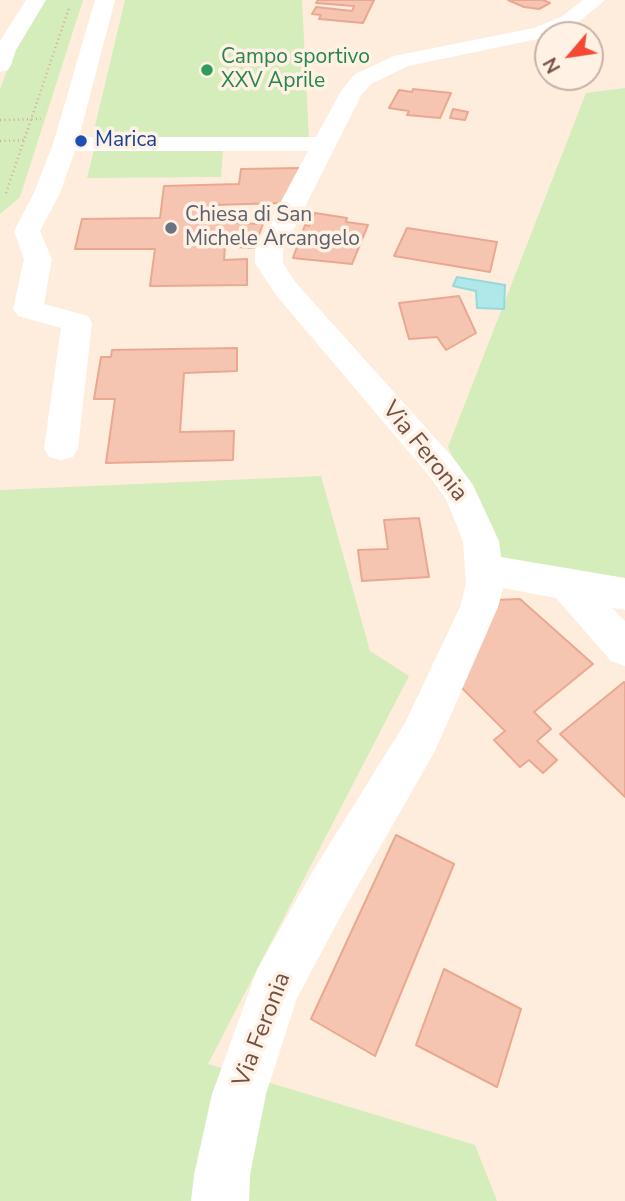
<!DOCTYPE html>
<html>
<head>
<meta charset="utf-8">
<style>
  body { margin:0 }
  #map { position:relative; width:625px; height:1201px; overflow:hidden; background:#feeddd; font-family:"Nunito Sans",sans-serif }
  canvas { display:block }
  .north { position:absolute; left:534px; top:21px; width:70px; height:70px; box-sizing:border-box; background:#fff2e5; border:2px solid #c8b1a5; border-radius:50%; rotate:241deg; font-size:19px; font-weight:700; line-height:28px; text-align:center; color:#764f44 }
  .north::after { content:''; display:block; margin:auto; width:24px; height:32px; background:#f54835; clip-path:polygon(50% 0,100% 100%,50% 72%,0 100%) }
</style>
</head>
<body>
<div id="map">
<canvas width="625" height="1201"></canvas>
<div class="north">N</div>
</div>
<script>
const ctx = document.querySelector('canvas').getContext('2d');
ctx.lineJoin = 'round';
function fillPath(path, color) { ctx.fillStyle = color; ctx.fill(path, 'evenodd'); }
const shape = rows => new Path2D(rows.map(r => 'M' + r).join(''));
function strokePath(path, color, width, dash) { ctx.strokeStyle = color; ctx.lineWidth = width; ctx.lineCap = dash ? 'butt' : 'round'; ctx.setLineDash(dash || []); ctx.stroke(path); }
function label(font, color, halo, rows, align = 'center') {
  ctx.font = font + ' "Nunito Sans",sans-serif'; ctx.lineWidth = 7; ctx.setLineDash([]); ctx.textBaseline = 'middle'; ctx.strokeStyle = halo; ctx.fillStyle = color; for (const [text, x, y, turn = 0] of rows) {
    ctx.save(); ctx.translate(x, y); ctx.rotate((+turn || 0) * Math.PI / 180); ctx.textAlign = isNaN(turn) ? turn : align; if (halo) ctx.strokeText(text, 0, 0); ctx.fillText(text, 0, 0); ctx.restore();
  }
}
const green = shape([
  [44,0,83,0,20,197,0,214,0,89,16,47],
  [125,0,302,0,309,140,91,143],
  [625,88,625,582,502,562,448,447,586,93],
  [223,149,221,177,87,178,94,150],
  [321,476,370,651,409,676,208,1064,475,1145,497,1201,0,1201,0,490]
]);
const water = shape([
  [457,277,505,285,504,309,477,308,476,291,453,286,457,277]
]);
const building = shape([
  [318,0,374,0,363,23,319,19,321,15,312,14,316,7,352,11,354,6,316,3,318,0],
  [508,0,543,0,550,3,539,9,524,7,508,0],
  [413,89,451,93,440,118,407,115,409,111,389,108,399,90,412,92,413,89],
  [453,109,468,112,465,120,450,118,453,109],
  [303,168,283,203,212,205,212,213,233,223,263,224,254,248,235,247,236,239,225,246,224,260,247,259,247,285,150,286,155,249,75,249,82,219,160,218,164,186,239,184,241,169,303,168],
  [315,213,347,218,346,222,368,225,352,264,293,258,305,225,309,226,315,213],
  [407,228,497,242,490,272,394,256,407,228],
  [459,296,476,333,446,350,437,337,409,339,399,303,459,296],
  [237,348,237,371,184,373,180,432,234,431,233,460,106,463,115,399,94,399,101,357,111,357,112,350,237,348],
  [419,518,429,577,362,581,358,550,388,549,384,520,419,518],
  [520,599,593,664,534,712,551,729,537,741,557,760,543,773,529,760,520,767,494,740,505,731,455,681,495,600,520,599],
  [624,682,625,684,625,797,560,734,624,682],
  [396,835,454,864,375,1056,311,1019,396,835],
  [444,969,521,1009,497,1087,416,1045,444,969]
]);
const path = shape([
  [0,120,41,119],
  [0,141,24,140],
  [6,193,69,8]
]);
const minor = shape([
  [26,0,46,0,16,50,11,65,8,70,0,72,0,41,26,0],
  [95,0,115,0,79,137,316,137,341,91,355,74,394,56,534,28,561,17,583,0,605,0,575,25,547,37,408,66,371,84,362,94,283,250,283,263,296,283,454,459,473,485,499,541,501,557,625,578,625,610,612,608,625,621,625,666,611,661,556,598,503,588,498,607,435,751,345,908,297,998,266,1094,250,1175,249,1201,191,1201,194,1175,212,1094,257,970,311,874,405,723,460,607,466,583,463,541,446,499,430,477,276,295,255,263,255,250,308,151,75,151,60,193,40,231,52,259,44,304,88,316,92,323,78,448,73,457,61,460,49,457,44,448,61,328,18,316,13,309,24,259,14,231,34,193,53,144,95,0]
]);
const markers = [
  [207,70,7,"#2e9e5b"],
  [81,141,7,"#1a4fb4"],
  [171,228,7,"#6b7280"]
];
const farLeisurenames = [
  ["Campo sportivo",221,58],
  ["XXV Aprile",221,82]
];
const farTransitnames = [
  ["Marica",95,141]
];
const farWorshipnames = [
  ["Chiesa di San",185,216],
  ["Michele Arcangelo",185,240]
];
const streetNames = [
  ["Via Feronia",424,452,51],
  ["Via Feronia",263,1030,-69]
];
fillPath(green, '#d5ecbb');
fillPath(water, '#b0e8e9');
strokePath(water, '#96d9dc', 2);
fillPath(building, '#f6c5b2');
strokePath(building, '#eaa891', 2);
strokePath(path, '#daa896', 2.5, [1, 3.5]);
fillPath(minor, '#fff');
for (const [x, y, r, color] of markers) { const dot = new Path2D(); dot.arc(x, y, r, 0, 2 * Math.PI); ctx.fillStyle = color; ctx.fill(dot); strokePath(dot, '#fff2e5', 2.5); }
label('21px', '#27864d', '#fff2e5', farLeisurenames, 'left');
label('21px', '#164399', '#fff2e5', farTransitnames, 'left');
label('21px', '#5b616d', '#fff2e5', farWorshipnames, 'left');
label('24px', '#764f44', '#fff2e5', streetNames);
</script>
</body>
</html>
